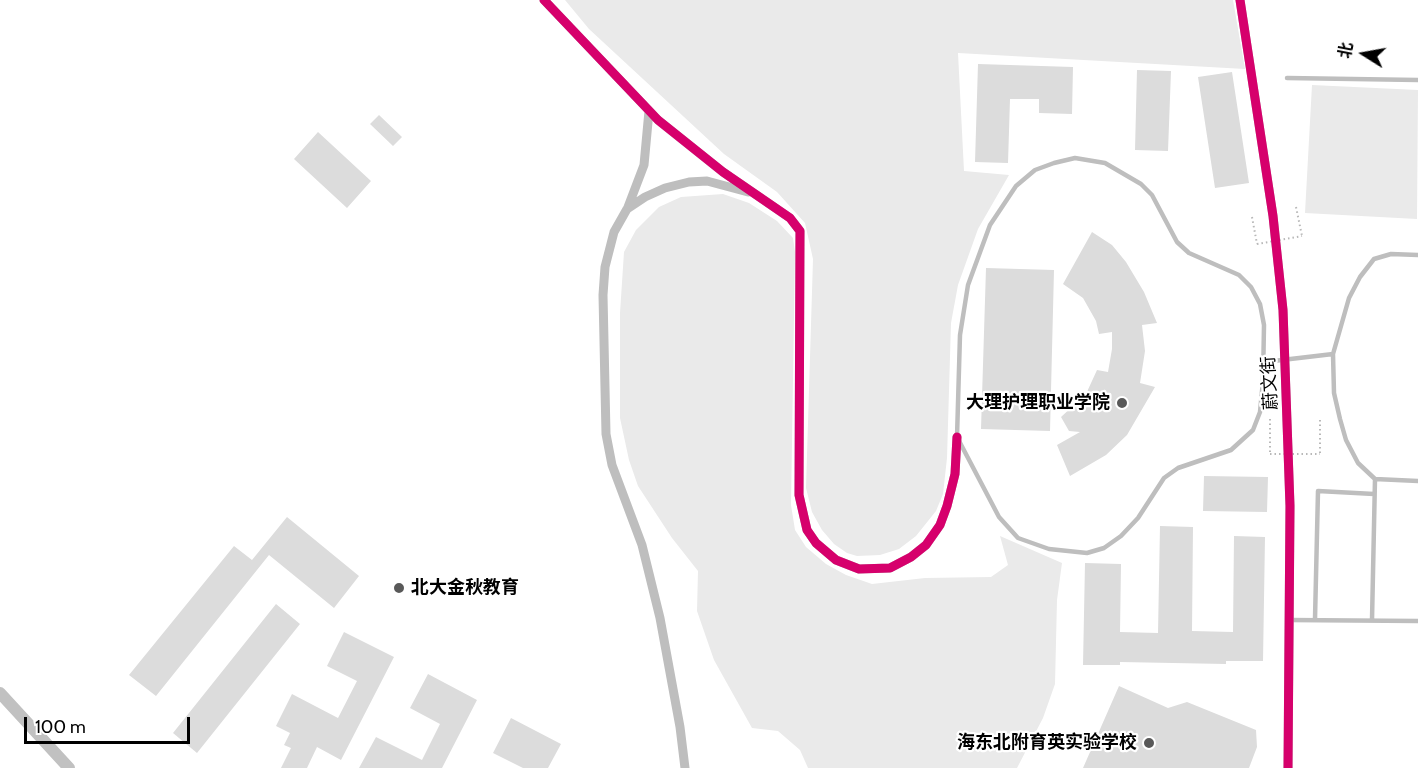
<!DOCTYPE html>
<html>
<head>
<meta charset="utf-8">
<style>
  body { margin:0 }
  #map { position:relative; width:1418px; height:768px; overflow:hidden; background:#fff; font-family:Cabin,"Noto Sans SC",sans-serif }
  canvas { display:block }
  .north { position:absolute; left:1334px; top:24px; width:60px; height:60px; -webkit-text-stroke:4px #fff; paint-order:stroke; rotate:281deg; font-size:16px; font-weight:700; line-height:24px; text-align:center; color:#000 }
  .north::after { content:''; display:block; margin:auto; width:21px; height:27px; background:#000; clip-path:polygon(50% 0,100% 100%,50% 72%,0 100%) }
  .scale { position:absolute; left:24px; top:717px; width:166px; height:27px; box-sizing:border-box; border:3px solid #000; border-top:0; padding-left:8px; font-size:18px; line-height:21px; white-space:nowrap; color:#000; -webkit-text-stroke:4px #fff; paint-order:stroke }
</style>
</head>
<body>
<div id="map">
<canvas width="1418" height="768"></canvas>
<div class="north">北</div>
<div class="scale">100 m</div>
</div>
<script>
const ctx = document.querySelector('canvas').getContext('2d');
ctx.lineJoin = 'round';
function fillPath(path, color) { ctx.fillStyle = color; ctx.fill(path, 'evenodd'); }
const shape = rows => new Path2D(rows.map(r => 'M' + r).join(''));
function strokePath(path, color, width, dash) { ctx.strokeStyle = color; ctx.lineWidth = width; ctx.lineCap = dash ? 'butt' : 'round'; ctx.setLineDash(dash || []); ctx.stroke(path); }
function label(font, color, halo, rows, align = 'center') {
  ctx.font = font + ' Cabin,"Noto Sans SC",sans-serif'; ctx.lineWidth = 4.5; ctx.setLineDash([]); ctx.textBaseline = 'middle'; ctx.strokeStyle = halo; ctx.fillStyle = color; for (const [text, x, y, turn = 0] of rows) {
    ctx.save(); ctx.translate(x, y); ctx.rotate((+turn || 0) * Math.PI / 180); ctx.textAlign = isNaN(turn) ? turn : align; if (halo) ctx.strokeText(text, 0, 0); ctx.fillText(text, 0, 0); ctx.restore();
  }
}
const green = shape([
  [565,0,1233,0,1245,69,958,53,964,171,1009,175,978,229,958,285,951,323,947,458,943,494,936,511,916,536,899,549,880,555,857,556,847,553,834,544,822,530,812,512,806,488,813,259,805,223,777,192,724,154,589,29],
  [1312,85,1418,90,1417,219,1305,213],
  [723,194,749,203,777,221,793,238,795,252,791,505,795,530,806,547,826,564,846,575,872,584,925,578,991,577,1008,565,1000,536,1062,563,1057,600,1055,684,1043,718,1017,768,808,768,800,750,778,731,752,728,714,660,697,611,698,571,672,538,638,486,629,460,620,418,620,313,624,252,636,230,659,207,681,197]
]);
const building = shape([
  [978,64,1073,67,1072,114,1039,113,1039,99,1010,99,1008,163,975,162],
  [1137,70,1171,71,1168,151,1135,150],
  [1232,72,1249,183,1215,188,1198,77],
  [379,115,402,137,393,146,370,124],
  [318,132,371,181,347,208,294,159],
  [1092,232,1112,245,1126,262,1144,292,1157,323,1142,325,1145,351,1140,383,1155,387,1127,435,1106,455,1070,476,1057,445,1080,432,1069,431,1061,417,1086,394,1097,370,1108,372,1112,349,1112,332,1099,334,1096,321,1083,298,1063,284],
  [986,268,1054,270,1050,431,981,429],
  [1204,476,1268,477,1267,512,1203,511],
  [287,517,359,576,334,608,269,555,156,696,129,675,234,546,252,560],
  [1160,526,1193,527,1192,631,1233,632,1234,536,1265,537,1263,661,1226,661,1226,664,1120,662,1120,665,1083,665,1085,563,1121,564,1120,632,1158,633],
  [276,604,300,624,197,753,173,733],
  [344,632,394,657,341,760,317,747,307,768,281,768,291,748,284,745,290,733,276,726,292,694,338,718,357,681,327,666],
  [428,674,477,700,442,768,359,768,376,737,422,760,440,724,410,708],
  [1119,686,1168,708,1187,702,1256,730,1257,747,1249,768,1083,768],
  [511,718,561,744,548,768,523,768,493,753]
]);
const path = shape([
  [1296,207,1302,236],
  [1252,217,1257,244],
  [1270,419,1270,454],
  [1320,420,1320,454]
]);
const lane = shape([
  [1287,78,1418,80],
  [1075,158,1105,163,1141,184,1152,195,1177,242,1189,253,1239,275,1251,287,1260,304,1264,325,1263,381,1260,412,1253,430,1231,450,1178,468,1164,478,1138,518,1121,536,1104,548,1087,553,1049,549,1018,538,999,517,957,437,960,335,968,285,990,225,1016,186,1035,170,1054,163,1075,158],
  [1418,255,1391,254,1374,259,1360,277,1349,298,1333,354,1334,393,1340,419,1346,440,1358,463,1375,479,1418,481],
  [1265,362,1333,354],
  [1315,619,1318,491,1374,494],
  [1289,620,1418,621],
  [1372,620,1375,479]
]);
const street = shape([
  [544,0,658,120,723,172,790,218,800,231,799,495,807,530,816,543,836,560,859,569,890,568,911,557,926,545,940,525,947,506,955,474,957,437],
  [1240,0,1273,216,1283,310,1290,506,1288,768],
  [628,207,644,165,649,111],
  [685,768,680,727,660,618,642,545,612,465,606,434,603,295,605,267,614,232,627,209,645,197,665,188,689,182,707,181,748,192]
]);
const secondary = shape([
  [0,693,69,768]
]);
const pathBridge = shape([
  [1257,244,1302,236],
  [1270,454,1320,454]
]);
const cycleway = shape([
  [544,0,658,120,723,172,790,218,800,231,799,495,807,530,816,543,836,560,859,569,890,568,911,557,926,545,940,525,947,506,955,474,957,437],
  [1240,0,1273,216,1283,310,1290,506,1288,768]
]);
const markers = [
  [1122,403,6,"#595959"],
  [399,588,6,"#595959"],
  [1149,743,6,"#595959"]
];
const streetNames = [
  ["蔚文街",1270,383,-93]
];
const poiNames = [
  ["大理护理职业学院",1110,403],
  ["北大金秋教育",411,588,"left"],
  ["海东北附育英实验学校",1137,743]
];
fillPath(green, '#eaeaea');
fillPath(building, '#dcdcdc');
strokePath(path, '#b8b8b8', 2, [1.5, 3]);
strokePath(lane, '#bebebe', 4.5);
strokePath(street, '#bebebe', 9);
strokePath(secondary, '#c1c1c1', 12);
strokePath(pathBridge, '#b8b8b8', 2, [1.5, 3]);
strokePath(cycleway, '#d6006c', 9);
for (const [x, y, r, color] of markers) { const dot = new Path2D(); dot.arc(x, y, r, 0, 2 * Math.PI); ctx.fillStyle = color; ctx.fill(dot); strokePath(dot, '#fff', 2); }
label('18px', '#000', '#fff', streetNames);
label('bold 18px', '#000', '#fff', poiNames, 'right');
</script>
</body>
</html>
